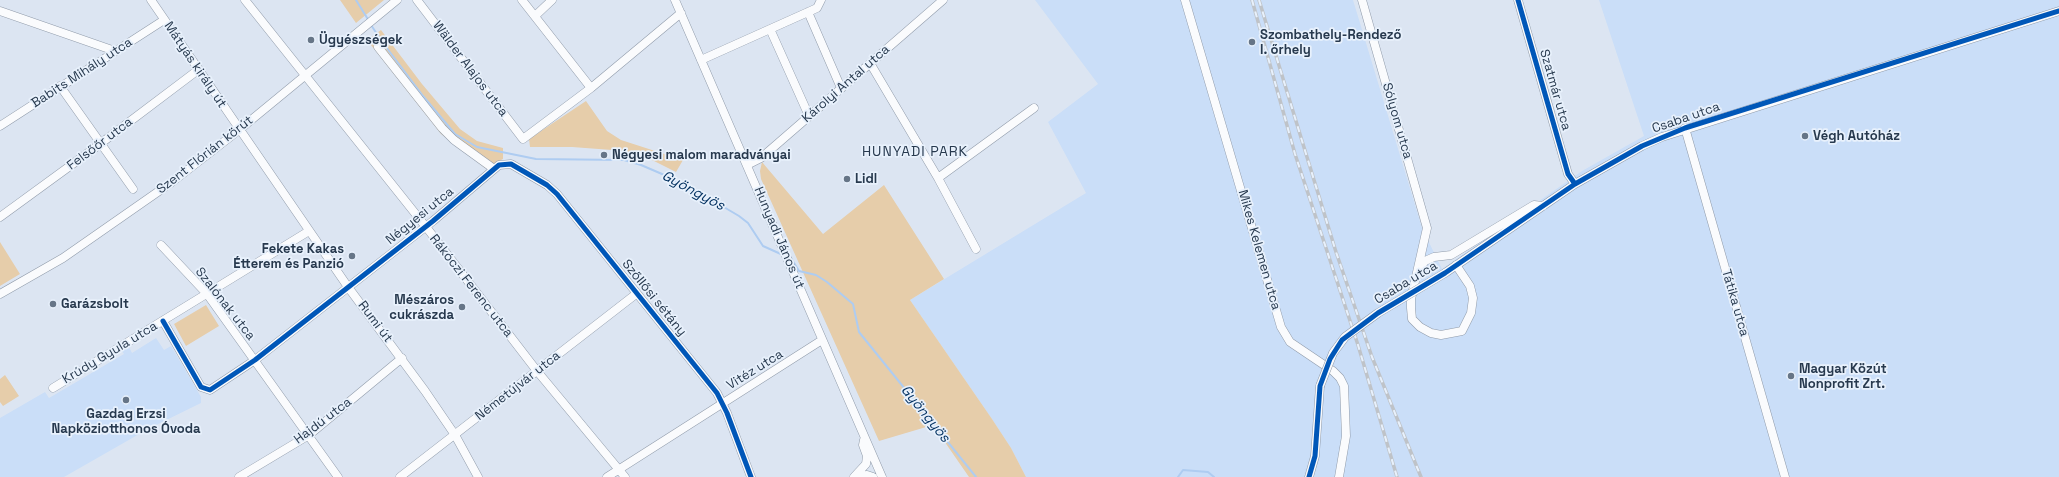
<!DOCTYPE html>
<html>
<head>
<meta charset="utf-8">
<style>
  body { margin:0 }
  canvas { display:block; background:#dce5f2 }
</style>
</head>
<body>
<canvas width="2059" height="477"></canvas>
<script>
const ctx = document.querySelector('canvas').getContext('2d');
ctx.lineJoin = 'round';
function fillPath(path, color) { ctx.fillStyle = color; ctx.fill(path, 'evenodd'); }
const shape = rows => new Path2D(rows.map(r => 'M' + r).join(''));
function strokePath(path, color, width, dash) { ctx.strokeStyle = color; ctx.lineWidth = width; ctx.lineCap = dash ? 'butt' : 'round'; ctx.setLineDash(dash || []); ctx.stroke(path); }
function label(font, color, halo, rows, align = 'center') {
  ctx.font = font + ' "Space Grotesk",sans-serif'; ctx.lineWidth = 3.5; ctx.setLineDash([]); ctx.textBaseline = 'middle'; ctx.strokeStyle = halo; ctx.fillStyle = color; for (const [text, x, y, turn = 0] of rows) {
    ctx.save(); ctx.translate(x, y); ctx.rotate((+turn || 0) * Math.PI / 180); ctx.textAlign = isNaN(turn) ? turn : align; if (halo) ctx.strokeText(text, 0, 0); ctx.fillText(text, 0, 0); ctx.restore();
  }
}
const built = shape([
  [1035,0,1353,0,1422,228,1442,269,1582,171,1644,136,1599,0,2059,0,2059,477,1026,477,1011,448,992,419,910,300,1086,193,1048,122,1098,84],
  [156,338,164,350,171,346,201,397,201,403,148,429,64,477,0,477,0,418,45,392,49,398,124,354,122,351,129,347,132,353]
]);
const green = shape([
  [340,0,384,0,356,23],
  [381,30,422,84,460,129,477,141,503,148,503,159,485,168,441,134,367,40],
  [586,101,607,131,621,140,683,160,676,172,642,155,612,150,572,147,530,147,529,139],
  [762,162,823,234,884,185,944,279,910,300,992,419,1011,448,1026,477,969,477,933,425,879,441,761,179,760,171],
  [0,242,20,274,0,286],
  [206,305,219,326,186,346,174,324],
  [5,375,19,396,3,406,0,402,0,379]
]);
const stream = shape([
  [356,0,369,21],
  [371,25,383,43,423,96,455,134,477,147,536,159,624,160,641,165,669,177,704,200,717,203,739,216,748,223,763,246,783,255],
  [791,258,799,271,816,275,827,282,853,304,859,332,976,477],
  [1178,477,1183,470,1208,472,1214,477]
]);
const minor = shape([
  [151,0,348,287,425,391,455,435,478,477],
  [245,0,430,232,537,371,625,477],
  [417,0,523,139,591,88,681,13],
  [522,0,591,88],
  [675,0,882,477],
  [1185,0,1281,327,1290,342,1333,371,1340,378,1344,386,1346,436,1339,477],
  [1362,0,1427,228,1411,299,1411,308,1412,319,1420,327,1431,333,1441,335,1462,331,1471,313,1473,298,1470,286,1456,265],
  [1518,0,1568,174,1575,184],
  [0,11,115,51],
  [808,12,841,88],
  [535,16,552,0],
  [770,29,809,116],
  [378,47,442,128,454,140,494,169],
  [701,60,817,8,821,0],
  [870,63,938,178,976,249],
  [60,86,133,189],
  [0,126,164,20],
  [1685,128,1785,477],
  [747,165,761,158,943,0],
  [938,178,1034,108],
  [0,217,96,147,198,70],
  [161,245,207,294,338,477],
  [1420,268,1425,261,1434,257,1451,255,1534,205,1543,206],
  [1445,273,1575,184,1642,146,1662,137,2059,11],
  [0,294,63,258,172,182,239,130,397,0],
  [163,321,201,387,210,390,255,360,433,221,499,165,511,164,547,185,557,194,717,393,727,413,751,477],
  [53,388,309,231],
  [239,477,309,435,402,358],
  [400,477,636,294],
  [607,477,822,340],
  [854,477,866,464,867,456,863,445,864,440],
  [856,477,867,475,873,477],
  [1309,477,1315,456,1320,386]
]);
const rail = shape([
  [1252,0,1295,154,1358,345,1397,477],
  [1259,0,1336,252,1372,357,1421,477]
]);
const minorBridge = shape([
  [1320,386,1333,353,1345,337,1378,313,1445,273]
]);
const cycleway = shape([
  [1518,0,1568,174,1575,184],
  [163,321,201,387,210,390,255,360,433,221,499,165,511,164,547,185,557,194,717,393,727,413,751,477],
  [1309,477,1315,456,1320,386,1330,359,1342,340,1378,313,1445,273,1575,184,1642,146,1685,128,2059,11]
]);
const markers = [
  [311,40,4,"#667587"],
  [1252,42,4,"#667587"],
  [1805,136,4,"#667587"],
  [604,155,4,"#667587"],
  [847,179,4,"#667587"],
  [352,256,4,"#667587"],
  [53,304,4,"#667587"],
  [462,307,4,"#667587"],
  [1791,376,4,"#667587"],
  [126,400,4,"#667587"]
];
const poiNames = [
  ["Szombathely-Rendező",1260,35],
  ["I. őrhely",1260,50],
  ["Ügyészségek",319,40],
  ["Végh Autóház",1813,136],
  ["Négyesi malom maradványai",612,155],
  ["Lidl",855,179],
  ["Fekete Kakas",344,249,"right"],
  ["Étterem és Panzió",344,264,"right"],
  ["Mészáros",454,300,"right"],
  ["cukrászda",454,315,"right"],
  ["Garázsbolt",61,304],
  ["Magyar Közút",1799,369],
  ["Nonprofit Zrt.",1799,384],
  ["Gazdag Erzsi",126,414,"center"],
  ["Napköziotthonos Óvoda",126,429,"center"]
];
const streetNames = [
  ["Mátyás király út",195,65,56],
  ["Wälder Alajos utca",470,69,53],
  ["Babits Mihály utca",82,73,-33],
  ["Károlyi Antal utca",846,84,-41],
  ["Szatmár utca",1555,90,74],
  ["Csaba utca",1686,118,-19],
  ["Sólyom utca",1397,121,74],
  ["Felsőőr utca",100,144,-37],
  ["Szent Flórián körút",205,155,-38],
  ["Négyesi utca",420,216,-39],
  ["Hunyadi János út",779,238,67],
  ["Mikes Kelemen utca",1259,250,74],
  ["Csaba utca",1406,283,-31],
  ["Rákóczi Ferenc utca",471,286,52],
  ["Szőllősi sétány",654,298,51],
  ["Tátika utca",1735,303,74],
  ["Szalónak utca",225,304,52],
  ["Rumi út",375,322,53],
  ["Krúdy Gyula utca",110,353,-31],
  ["Vitéz utca",755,370,-32],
  ["Németújvár utca",518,386,-38],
  ["Hajdú utca",323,421,-37]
];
const neighbourhoodNames = [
  ["HUNYADI PARK",915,152]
];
const waterNames = [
  ["Gyöngyös",693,191,28],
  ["Gyöngyös",925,414,51]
];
fillPath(built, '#cadef8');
fillPath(green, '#e6cdaa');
strokePath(stream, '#aeccf1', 2);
strokePath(minor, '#909baa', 9);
strokePath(minor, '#fafbfd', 8);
strokePath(rail, '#bfc3c8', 3.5);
strokePath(rail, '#e8f1fc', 2, [6]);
strokePath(minorBridge, '#909baa', 9, []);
strokePath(minorBridge, '#fafbfd', 8);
strokePath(cycleway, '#0057b8', 5);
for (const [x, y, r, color] of markers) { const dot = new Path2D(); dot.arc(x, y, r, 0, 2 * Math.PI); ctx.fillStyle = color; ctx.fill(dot); strokePath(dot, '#e8f1fc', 1.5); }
label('bold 13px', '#27394e', '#e8f1fc', poiNames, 'left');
label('13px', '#27394e', '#e8f1fc', streetNames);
ctx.letterSpacing = '1px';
label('14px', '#27394e', '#e8f1fc', neighbourhoodNames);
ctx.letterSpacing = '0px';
label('italic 14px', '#012f5f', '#e8f1fc', waterNames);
</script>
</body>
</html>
